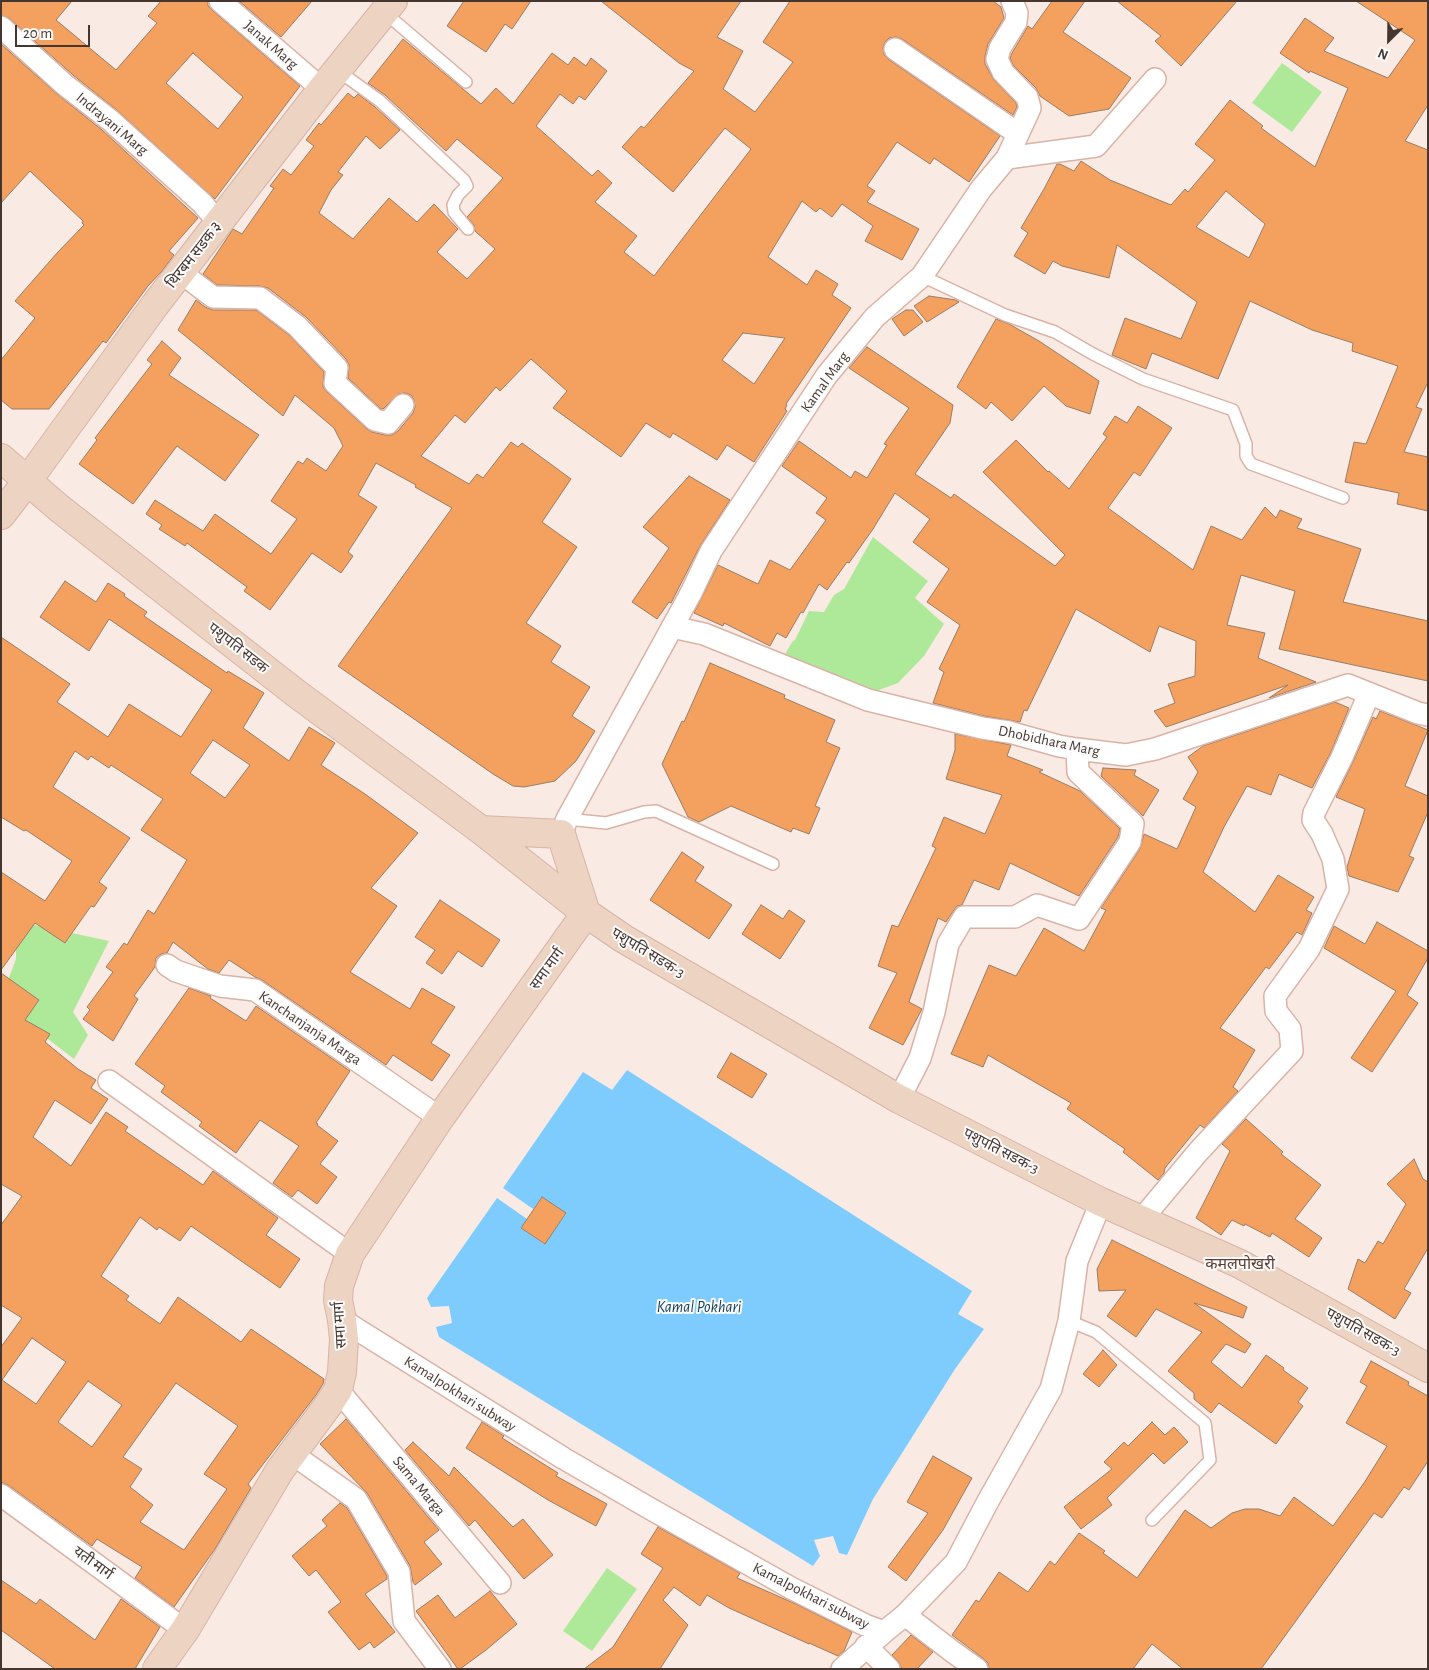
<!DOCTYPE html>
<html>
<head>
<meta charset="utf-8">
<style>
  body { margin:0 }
  #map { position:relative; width:1429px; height:1670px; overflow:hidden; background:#faeae4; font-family:"Alegreya Sans",sans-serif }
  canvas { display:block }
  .frame { position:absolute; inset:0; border:2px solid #453630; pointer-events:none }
  .north { position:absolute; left:1364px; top:15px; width:50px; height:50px; -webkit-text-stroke:4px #fbfbfb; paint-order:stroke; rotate:203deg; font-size:14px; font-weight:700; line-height:20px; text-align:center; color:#453630 }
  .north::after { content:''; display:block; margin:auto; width:18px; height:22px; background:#453630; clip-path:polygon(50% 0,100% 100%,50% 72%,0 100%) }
  .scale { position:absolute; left:15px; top:25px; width:75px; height:22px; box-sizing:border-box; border:2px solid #453630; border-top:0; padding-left:6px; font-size:15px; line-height:18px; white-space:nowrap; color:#453630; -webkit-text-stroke:4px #fbfbfb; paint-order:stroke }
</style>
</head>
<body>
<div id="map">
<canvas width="1429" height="1670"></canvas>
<div class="frame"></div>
<div class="north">N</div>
<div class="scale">20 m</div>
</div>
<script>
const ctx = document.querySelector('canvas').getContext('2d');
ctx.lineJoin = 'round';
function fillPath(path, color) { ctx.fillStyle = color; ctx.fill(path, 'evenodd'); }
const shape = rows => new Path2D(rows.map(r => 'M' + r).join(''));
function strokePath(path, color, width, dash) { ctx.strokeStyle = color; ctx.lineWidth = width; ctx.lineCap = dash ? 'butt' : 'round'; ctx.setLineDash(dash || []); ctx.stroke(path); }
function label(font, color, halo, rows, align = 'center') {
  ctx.font = font + ' "Alegreya Sans","Noto Sans Devanagari",sans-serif'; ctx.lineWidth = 4; ctx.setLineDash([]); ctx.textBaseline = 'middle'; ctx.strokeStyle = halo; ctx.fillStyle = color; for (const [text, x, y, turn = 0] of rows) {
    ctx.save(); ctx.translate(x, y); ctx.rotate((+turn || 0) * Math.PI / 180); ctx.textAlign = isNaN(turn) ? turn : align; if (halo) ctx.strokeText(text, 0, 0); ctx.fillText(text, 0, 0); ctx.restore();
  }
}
const green = shape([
  [1282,63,1322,92,1292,132,1252,103],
  [873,537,928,581,915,598,944,624,924,656,898,683,876,691,784,656,792,642,795,640,809,611,824,612,834,595,844,589],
  [16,921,109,941,73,1012,88,1035,74,1059,1,1003,1,999,16,959],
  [607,1568,637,1589,592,1651,563,1631]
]);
const water = shape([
  [627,1070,972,1291,958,1314,984,1329,955,1369,873,1499,847,1555,839,1553,833,1536,814,1540,820,1556,813,1566,439,1337,436,1327,452,1323,449,1306,431,1307,427,1298,497,1198,527,1219,521,1228,544,1244,566,1214,542,1197,533,1209,503,1188,583,1072,612,1090]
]);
const building = shape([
  [1,1,72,1,56,20,116,70,157,23,148,16,161,1,208,1,208,6,212,10,300,86,215,199,118,111,73,75,9,18,1,15,1,1],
  [193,53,243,97,218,129,166,83,193,53],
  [239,1,312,1,281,37,239,1],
  [464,1,531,1,512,29,505,24,486,52,447,26,464,1],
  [601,1,741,1,717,37,743,51,723,89,755,112,793,62,763,42,790,1,993,1,1001,7,1004,18,988,44,985,56,985,64,994,80,1016,103,1017,107,1013,115,902,39,896,37,889,38,885,42,883,48,884,55,888,59,1000,136,969,182,934,158,930,164,897,142,867,186,875,191,867,202,919,229,902,260,865,241,873,226,842,204,832,217,820,208,816,212,802,201,768,257,807,285,816,270,838,284,832,295,851,308,786,404,787,405,785,409,787,411,754,462,727,445,717,460,673,433,670,438,646,423,621,457,553,408,567,391,531,359,500,391,496,387,465,423,455,415,421,456,469,484,477,474,483,478,511,442,518,447,522,443,571,479,542,522,577,547,526,623,561,646,551,662,590,687,572,716,595,731,576,761,555,781,524,787,513,786,493,774,338,666,452,508,415,487,416,485,376,463,358,495,377,507,348,552,353,556,341,573,312,553,270,610,244,591,247,587,187,543,185,546,159,529,162,525,146,514,155,500,203,531,215,514,271,554,297,519,271,501,298,461,303,464,307,458,326,471,343,446,334,428,295,395,283,416,178,330,196,300,205,307,213,310,256,310,289,335,324,372,323,387,327,392,367,429,372,432,385,435,392,435,398,431,413,413,415,407,414,400,411,395,405,393,398,394,383,409,381,409,348,378,349,365,346,359,306,317,268,288,260,286,217,285,203,274,233,229,242,234,274,188,270,186,283,169,291,175,314,146,306,140,319,123,321,125,348,93,354,98,358,94,375,107,400,130,380,149,366,136,338,172,343,175,331,190,319,213,353,239,389,198,417,222,434,204,458,229,437,252,467,279,495,249,475,231,474,225,467,217,503,178,457,139,446,151,385,95,368,83,403,39,481,104,496,88,513,104,552,53,568,65,574,57,586,66,591,58,607,71,585,100,579,96,573,104,560,94,536,126,592,176,598,170,612,183,595,202,637,236,624,252,654,276,751,149,725,128,673,192,622,147,641,126,644,128,694,71,679,63,601,1],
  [743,333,785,338,754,384,722,360,743,333],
  [1052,1,1085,1,1063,32,1131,78,1109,109,1069,116,1040,96,1036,88,1013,65,1010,58,1012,53,1028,26,1032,29,1052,1],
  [1117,1,1237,1,1181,66,1155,41,1161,36,1117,1],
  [1356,1,1428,1,1428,105,1405,141,1428,150,1428,382,1416,407,1422,409,1404,452,1428,457,1428,511,1397,504,1399,493,1345,482,1354,442,1366,444,1398,366,1352,351,1353,343,1312,330,1250,301,1218,379,1152,353,1146,369,1112,355,1125,318,1181,339,1197,302,1117,245,1109,278,1062,266,1053,261,1045,274,1014,256,1028,233,1021,228,1044,189,1057,164,1060,164,1074,171,1081,161,1110,180,1171,205,1185,189,1188,192,1215,160,1195,144,1230,100,1263,126,1261,128,1315,167,1348,88,1310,71,1309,73,1280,53,1305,18,1334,38,1324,51,1388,78,1415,40,1356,1],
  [1226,191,1265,224,1249,258,1196,227,1226,191],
  [1,44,57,94,102,130,198,218,169,251,174,255,162,271,148,286,106,343,103,341,49,409,12,409,1,400,1,360,35,318,15,301,57,253,84,225,82,223,83,221,30,171,1,203,1,44],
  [929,296,956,300,959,302,927,322,914,306,929,296],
  [906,310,913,310,923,322,904,336,892,319,906,310],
  [996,319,1009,324,1039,341,1099,381,1090,414,1066,406,1044,386,1012,421,991,402,986,409,957,387,996,319],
  [162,341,181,358,169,375,259,435,225,481,177,446,133,504,79,464,97,440,95,438,152,364,147,360,162,341],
  [867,347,953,405,950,423,915,474,951,498,954,494,1055,566,1065,555,983,472,1016,440,1048,472,1049,471,1069,489,1107,437,1103,434,1115,416,1127,423,1138,406,1172,428,1140,476,1134,472,1108,508,1193,570,1211,526,1242,540,1265,507,1276,518,1280,510,1302,519,1297,528,1361,549,1343,602,1428,621,1428,681,1279,649,1295,591,1241,575,1227,625,1265,633,1258,658,1316,682,1269,698,1288,685,1166,727,1154,711,1175,703,1168,684,1195,676,1196,641,1159,626,1150,652,1076,609,1027,711,1024,710,1020,722,984,716,933,703,944,672,939,669,960,625,927,602,949,569,913,542,930,519,895,493,873,529,849,563,847,562,827,590,819,584,803,613,801,612,786,638,777,633,770,646,724,623,723,626,694,613,718,565,758,584,770,560,790,570,826,520,816,513,827,498,782,466,799,441,851,478,855,471,867,478,887,445,884,444,909,408,849,368,867,347],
  [689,476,730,500,700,546,671,603,669,602,657,619,632,602,669,548,643,527,689,476],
  [65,581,96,602,108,583,125,594,124,596,147,612,144,616,227,673,228,671,264,693,243,728,289,761,309,727,335,743,321,765,365,794,418,833,371,888,397,906,350,972,410,1009,422,988,455,1007,431,1043,450,1055,432,1081,393,1055,386,1065,262,980,255,977,229,960,219,973,208,969,173,942,167,953,161,954,156,958,155,967,134,996,138,999,113,1041,83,1019,90,1010,87,1007,113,972,106,967,124,943,127,945,148,910,154,914,187,860,141,830,163,799,111,765,109,768,91,756,88,760,75,751,53,787,130,838,99,882,107,888,94,907,91,906,65,943,35,923,1,970,1,872,45,901,72,861,26,830,24,831,1,817,1,637,70,684,57,702,108,737,129,704,181,737,212,690,109,619,89,651,40,617,65,581],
  [213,740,250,765,225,798,190,773,213,740],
  [710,663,785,695,784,698,835,720,826,742,840,748,815,806,820,808,809,834,793,828,791,832,731,806,699,822,688,817,662,764,682,721,684,722,710,663],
  [1335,702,1349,708,1331,752,1312,788,1279,774,1271,795,1247,786,1224,827,1203,872,1255,912,1278,875,1314,897,1306,910,1312,913,1302,935,1297,932,1269,969,1266,967,1220,1028,1255,1050,1233,1087,1238,1091,1204,1128,1200,1125,1165,1168,1164,1173,1158,1180,1123,1152,1125,1149,1067,1109,1071,1103,988,1055,983,1067,951,1054,989,965,1016,976,1044,928,1084,951,1106,910,1101,908,1140,849,1144,834,1177,849,1196,807,1183,799,1198,772,1188,757,1203,746,1335,702],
  [1380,711,1428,730,1405,786,1428,796,1428,812,1409,856,1414,858,1398,892,1349,876,1347,867,1365,809,1336,797,1353,762,1373,717,1376,719,1380,711],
  [955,734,1011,745,1007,756,1043,770,1039,772,1080,791,1120,829,1118,837,1079,896,1010,863,999,890,974,880,962,905,957,906,954,910,946,922,938,918,909,1002,922,1009,903,1045,869,1028,897,973,878,966,892,925,898,927,936,848,932,846,944,817,985,834,1002,795,946,779,955,750,955,734],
  [1103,768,1136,770,1134,775,1159,790,1143,816,1101,776,1103,768],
  [682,852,704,867,695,881,732,905,709,939,650,900,682,852],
  [440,900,500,940,482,967,458,951,442,974,426,963,435,950,415,937,440,900],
  [761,905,783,919,789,910,805,921,780,959,742,934,761,905],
  [1377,922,1428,951,1428,958,1407,995,1418,1003,1372,1072,1351,1058,1396,991,1324,948,1334,926,1365,944,1377,922],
  [1,973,39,1000,25,1020,50,1034,45,1042,78,1069,96,1080,91,1088,108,1099,91,1124,55,1100,33,1137,71,1166,106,1112,128,1127,125,1131,203,1185,213,1171,278,1218,266,1235,300,1259,280,1288,191,1226,180,1241,159,1227,157,1230,140,1217,101,1276,129,1296,126,1300,160,1324,178,1297,241,1342,251,1329,324,1379,323,1384,316,1395,248,1484,251,1488,215,1549,174,1607,135,1578,142,1567,97,1539,92,1546,8,1485,1,1482,1,1347,22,1318,1,1305,1,1225,22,1196,1,1184,1,973],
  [32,1338,66,1362,36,1404,2,1380,32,1338],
  [88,1381,122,1405,92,1447,58,1422,88,1381],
  [176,1383,238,1426,204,1474,227,1489,184,1550,140,1522,153,1505,130,1487,142,1469,123,1457,176,1383],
  [189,988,211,996,210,998,246,1021,256,1006,350,1071,316,1123,318,1124,317,1125,338,1141,320,1164,337,1177,317,1204,298,1190,292,1197,273,1183,299,1146,260,1120,236,1153,199,1126,202,1122,161,1092,165,1086,135,1064,189,988],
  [731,1053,767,1074,752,1098,717,1077,731,1053],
  [1246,1119,1283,1152,1281,1154,1321,1185,1295,1219,1322,1238,1309,1257,1272,1233,1270,1237,1245,1224,1244,1226,1232,1220,1221,1235,1196,1218,1230,1151,1222,1144,1246,1119],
  [1414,1159,1423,1179,1428,1182,1428,1248,1404,1289,1411,1293,1395,1319,1348,1289,1358,1259,1365,1263,1378,1241,1383,1244,1406,1204,1387,1184,1414,1159],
  [542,1197,566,1213,545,1244,521,1228,542,1197],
  [1112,1240,1247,1307,1243,1318,1194,1303,1251,1344,1245,1353,1226,1344,1211,1362,1242,1388,1266,1355,1284,1368,1283,1370,1308,1388,1298,1402,1303,1406,1276,1444,1219,1403,1211,1413,1194,1399,1194,1393,1168,1371,1202,1332,1156,1309,1136,1337,1107,1316,1126,1290,1099,1291,1097,1269,1112,1240],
  [1103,1350,1117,1365,1099,1387,1083,1374,1103,1350],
  [1371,1361,1409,1382,1408,1385,1428,1396,1428,1461,1409,1490,1404,1487,1382,1518,1374,1513,1261,1669,1183,1669,1152,1644,1133,1669,989,1669,988,1663,984,1659,952,1635,976,1600,979,1602,999,1572,1028,1592,1050,1561,1055,1565,1079,1533,1105,1551,1103,1553,1137,1578,1185,1510,1211,1528,1232,1513,1245,1509,1259,1509,1280,1516,1294,1497,1333,1526,1364,1483,1387,1446,1346,1423,1367,1386,1360,1382,1371,1361],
  [346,1419,439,1530,424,1542,442,1564,415,1585,413,1582,410,1566,367,1493,320,1444,346,1419],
  [482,1422,504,1436,502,1438,558,1473,556,1476,607,1504,596,1526,548,1500,466,1448,482,1422],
  [1152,1422,1165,1435,1174,1427,1188,1442,1164,1464,1153,1453,1107,1498,1112,1505,1081,1529,1064,1507,1112,1469,1104,1462,1124,1442,1128,1446,1152,1422],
  [413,1442,449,1476,454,1467,513,1527,523,1519,553,1555,524,1579,475,1520,469,1526,405,1450,413,1442],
  [933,1456,972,1478,943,1530,906,1581,888,1567,928,1513,907,1502,933,1456],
  [340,1503,347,1508,387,1576,387,1579,365,1594,395,1632,374,1648,370,1642,359,1650,328,1612,341,1602,316,1570,309,1576,292,1556,327,1526,322,1520,340,1503],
  [658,1527,740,1573,737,1578,798,1605,852,1632,844,1651,838,1656,809,1643,809,1644,729,1608,707,1595,700,1606,674,1587,663,1600,688,1625,660,1669,584,1669,613,1647,663,1568,641,1554,658,1527],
  [1,1580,36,1604,40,1599,95,1640,121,1599,160,1627,135,1669,55,1669,1,1630,1,1580],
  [490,1591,517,1624,486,1650,460,1669,458,1669,416,1611,438,1595,455,1618,490,1591],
  [911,1635,933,1652,917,1669,902,1669,898,1661,892,1655,911,1635]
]);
const lane = shape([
  [384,12,466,82],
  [337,70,380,101,464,180,467,186,458,195,453,205,454,212,468,229],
  [922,276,1005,315,1055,332,1093,354,1143,379,1233,410,1246,444,1246,456,1251,464,1343,498],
  [567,819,606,823,644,812,656,811,773,864],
  [1069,1321,1096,1332,1205,1423,1210,1460,1152,1520]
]);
const street = shape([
  [220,1,322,89],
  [1,27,65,85,110,120,202,203,219,223],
  [895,49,1017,133],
  [1007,158,1096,146,1155,79],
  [180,272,213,297,260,298,297,326,337,368,335,383,375,420,388,423,403,405],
  [672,627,704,634,868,700,982,728,1009,732,1059,746,1077,749,1126,755,1155,749,1348,685,1418,713,1428,715],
  [561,834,567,819,691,593,711,551,827,375,875,317,922,276,981,189,1007,158,1030,108,1027,97,1003,72,997,59,1000,48,1016,22,1017,13,1012,1],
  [167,965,176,971,220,986,255,990,440,1118],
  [109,1081,350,1254],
  [899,1099,920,1058,934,1012,948,944,964,917,1015,917,1037,905,1079,919,1130,842,1133,824,1078,772,1077,749],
  [1141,1220,1198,1152,1292,1051,1290,1029,1276,1011,1275,996,1309,949,1338,889,1333,859,1322,834,1313,820,1314,813,1342,757,1369,694],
  [342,1320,563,1458,649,1508,791,1588,865,1625,884,1632,905,1615,956,1562,987,1503,1051,1389,1069,1321,1077,1261,1101,1202],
  [338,1390,500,1583],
  [291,1453,356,1499,399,1572,404,1621,440,1669],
  [1,1495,185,1630],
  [905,1615,953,1652,977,1669],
  [866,1646,889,1669],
  [842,1669,884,1632]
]);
const secondary = shape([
  [1,458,59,508,297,694,481,830,586,913,624,939,899,1099,1101,1202,1240,1264,1428,1368],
  [1,515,28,480,155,305,322,89,393,1],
  [481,830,561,834,586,913],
  [157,1669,185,1630,280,1470,329,1404,338,1390,342,1372,344,1339,342,1320,338,1300,339,1286,350,1254,440,1118,586,913]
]);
const streetNames = [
  ["Janak Marg",271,45,41],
  ["Indrayani Marg",112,124,40],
  ["थिरबम सडक ३",194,255,-52],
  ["Kamal Marg",825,382,-54],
  ["पशुपति सडक",238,648,38],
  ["Dhobidhara Marg",1049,741,12],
  ["पशुपति सडक-3",648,953,31],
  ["समा मार्ग",547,969,-54],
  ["Kanchanjanja Marga",310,1028,34],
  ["पशुपति सडक-3",1001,1151,27],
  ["समा मार्ग",340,1325,-94],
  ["पशुपति सडक-3",1363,1332,29],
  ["Kamalpokhari subway",460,1394,32],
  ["Sama Marga",419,1486,50],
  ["यती मार्ग",93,1563,36],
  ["Kamalpokhari subway",811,1596,27]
];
const neighbourhoodNames = [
  ["कमलपोखरी",1240,1264]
];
const waterNames = [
  ["Kamal Pokhari",699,1307]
];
fillPath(green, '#aee99a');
fillPath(water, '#7eccfd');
fillPath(building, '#f4a05e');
strokePath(building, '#997c66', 1);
strokePath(lane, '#d9b3a5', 14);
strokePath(street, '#d9b3a5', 24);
strokePath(secondary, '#d9b3a5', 30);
strokePath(lane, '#fff', 11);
strokePath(street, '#fff', 21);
strokePath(secondary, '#edd4c2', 28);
label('15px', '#453630', '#fbfbfb', streetNames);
label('16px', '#5e3f33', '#fbfbfb', neighbourhoodNames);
label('italic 16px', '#103d55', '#fbfbfb', waterNames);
</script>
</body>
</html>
